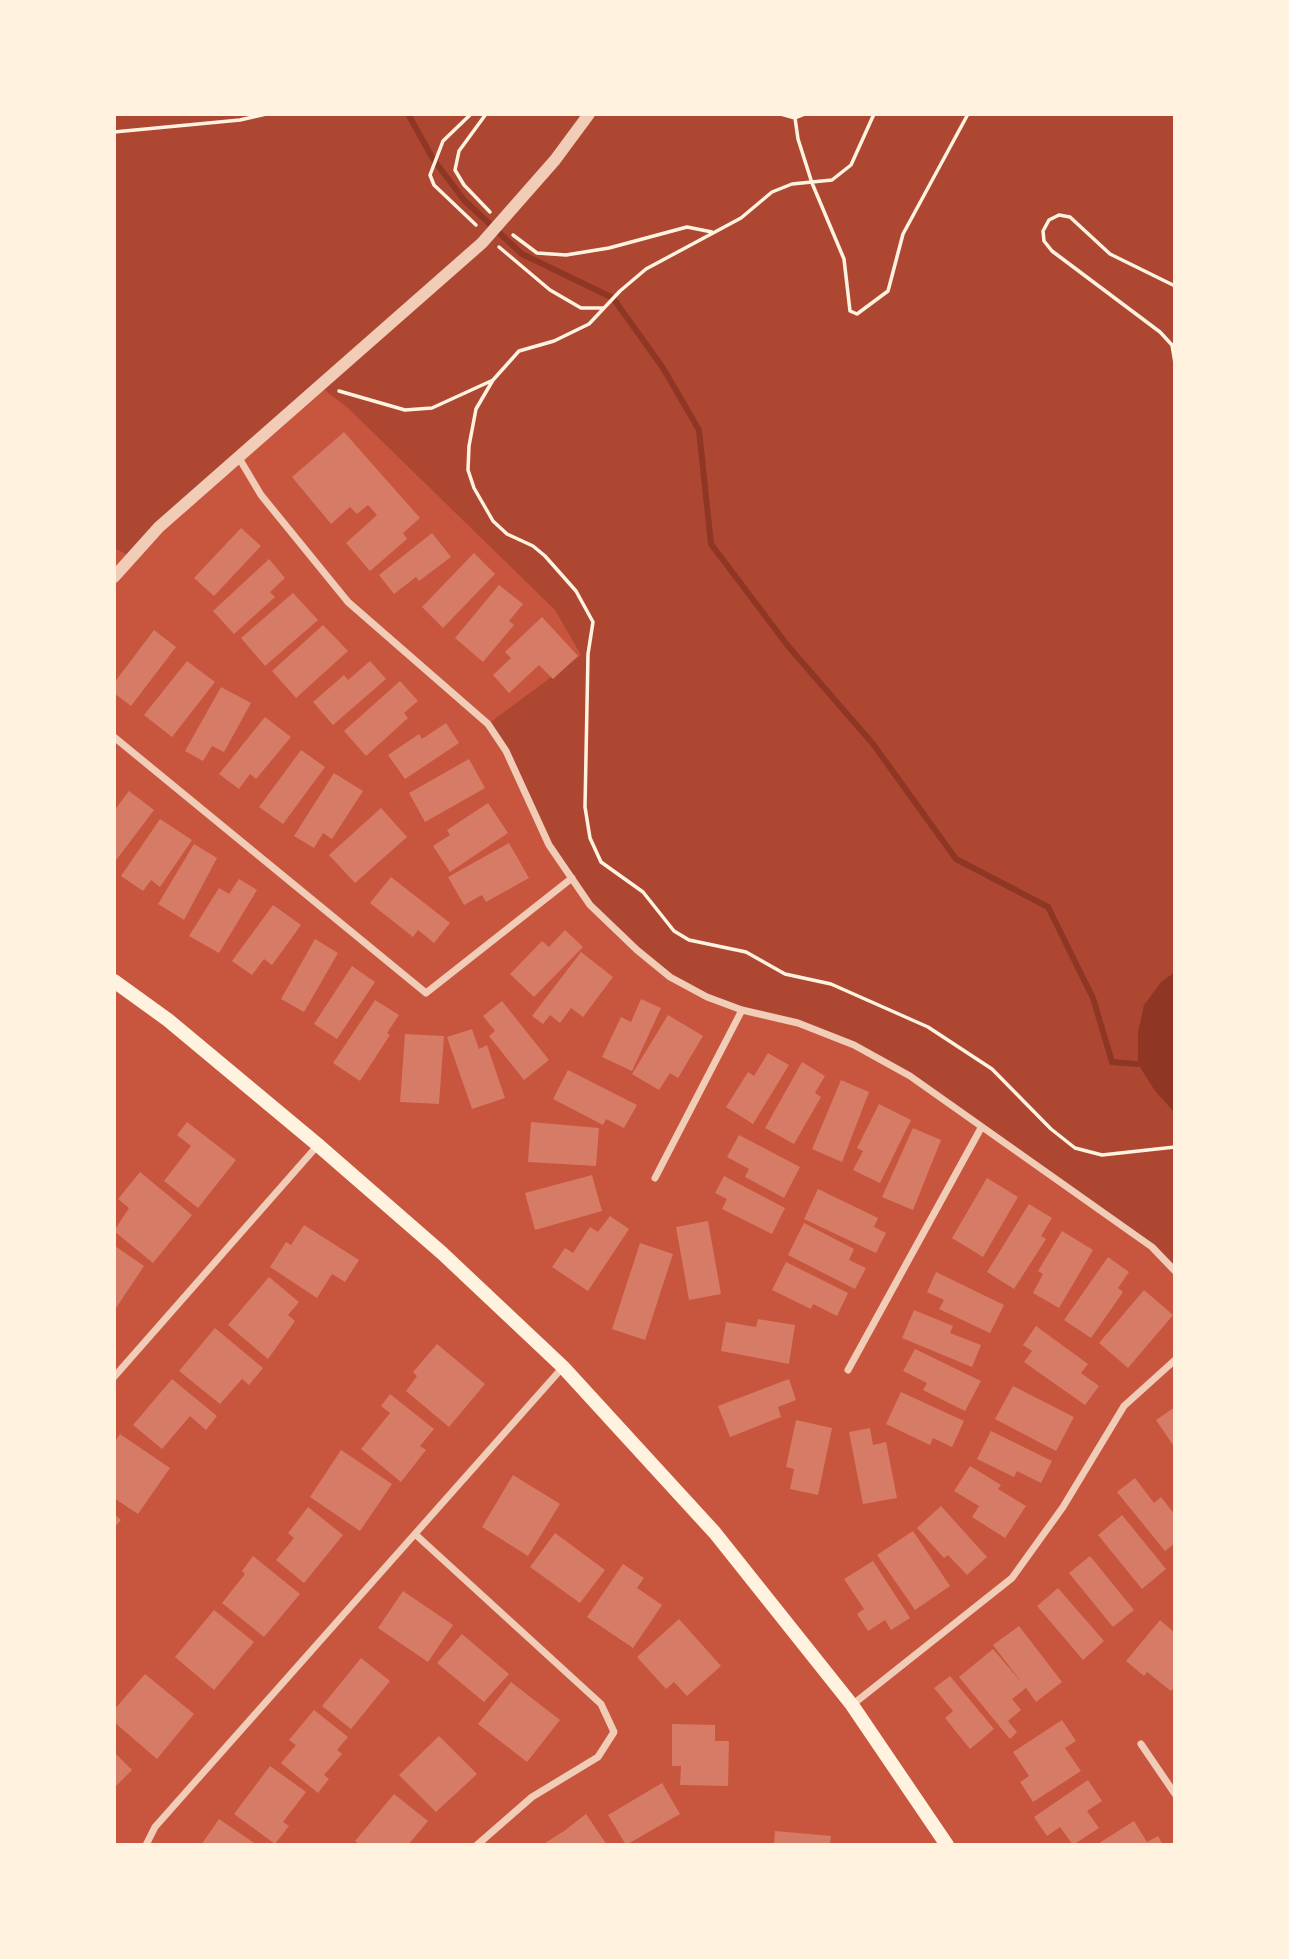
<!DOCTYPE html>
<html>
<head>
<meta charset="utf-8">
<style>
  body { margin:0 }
  #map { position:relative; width:1289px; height:1959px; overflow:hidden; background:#c8553d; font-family:Quicksand,sans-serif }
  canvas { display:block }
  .frame { position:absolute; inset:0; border:116px solid #fff3e0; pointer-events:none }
</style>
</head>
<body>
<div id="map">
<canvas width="1289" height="1959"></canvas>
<div class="frame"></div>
</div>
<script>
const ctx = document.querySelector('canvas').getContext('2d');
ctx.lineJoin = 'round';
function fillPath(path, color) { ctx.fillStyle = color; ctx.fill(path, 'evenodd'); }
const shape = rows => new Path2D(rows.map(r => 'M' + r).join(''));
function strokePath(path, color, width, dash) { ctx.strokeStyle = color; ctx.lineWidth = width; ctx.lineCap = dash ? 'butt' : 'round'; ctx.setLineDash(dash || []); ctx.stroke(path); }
const green = shape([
  [114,114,1175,114,1175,1271,1152,1247,910,1076,854,1045,798,1023,742,1010,670,977,590,905,549,845,524,787,488,724,581,655,555,610,348,408,318,385,132,557,114,548]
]);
const water = shape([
  [1175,972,1175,1113,1155,1091,1138,1064,1138,1032,1144,1005,1161,982]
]);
const stream = shape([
  [408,114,433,159,464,200,522,254,613,298,663,368,699,430,711,544,788,646,873,744,956,859,1048,907,1093,998,1112,1062,1138,1064,1143,1061]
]);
const building = shape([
  [344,432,420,518,403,533,407,539,370,571,346,543,377,515,368,505,357,514,350,507,331,524,292,477],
  [241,528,261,546,214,596,194,578],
  [432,533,451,557,419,581,416,577,394,594,379,575],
  [474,553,495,574,443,628,422,607],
  [269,559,285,578,270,592,275,597,234,634,213,611],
  [499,585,523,604,509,621,514,625,483,662,455,638],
  [293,593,318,620,265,666,241,638],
  [542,617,578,656,553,679,539,665,509,693,493,675,511,658,505,652],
  [323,625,348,651,296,698,272,671],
  [154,630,176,647,131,706,114,693,114,683],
  [187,661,215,682,172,737,144,715],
  [370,661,386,679,333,725,313,702,344,675,348,680],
  [400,681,418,701,404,713,408,718,366,756,344,731],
  [221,687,251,703,224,752,212,746,203,761,185,751],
  [265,717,291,737,256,779,250,774,239,789,219,774],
  [446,723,459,743,405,779,388,755,419,734,422,739],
  [301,750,325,767,283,824,259,807],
  [469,759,485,788,425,822,409,793],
  [334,773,363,791,332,839,323,833,314,848,294,836],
  [129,791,154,810,114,863,114,811],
  [488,803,508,833,450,872,433,846,450,835,447,830],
  [381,808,407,837,355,883,329,855],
  [160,819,192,840,160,887,151,880,143,891,121,876],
  [509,843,529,878,486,902,482,895,464,905,448,877],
  [194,844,217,858,184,920,158,904],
  [391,877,450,923,434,943,418,930,413,937,370,903],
  [239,879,257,890,219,953,189,936,219,888,229,894],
  [273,905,301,925,272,965,264,959,252,975,232,961],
  [565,930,583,947,534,997,510,974,542,941,549,947],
  [315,939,338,953,304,1012,281,999],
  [581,952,613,977,583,1017,571,1008,560,1023,550,1015,543,1024,532,1016],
  [352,966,375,982,337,1039,314,1024],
  [641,999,661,1008,632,1071,602,1057,621,1017,631,1022],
  [375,1000,399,1015,387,1033,390,1035,360,1081,333,1063],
  [502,1001,549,1060,524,1080,489,1036,495,1031,483,1016],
  [668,1015,703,1036,678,1078,670,1073,659,1090,632,1074],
  [472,1029,479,1049,487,1045,505,1098,472,1109,447,1037],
  [405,1034,444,1036,439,1104,400,1102],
  [768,1053,789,1065,753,1124,726,1107,748,1072,754,1076],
  [802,1062,825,1076,815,1093,821,1097,794,1144,765,1128],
  [568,1070,637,1105,624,1128,606,1119,603,1125,553,1099],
  [841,1080,869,1092,842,1162,812,1149],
  [879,1104,911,1120,880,1183,853,1170,863,1151,857,1148],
  [187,1122,236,1160,198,1208,164,1181,191,1146,177,1135],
  [531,1122,599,1128,596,1166,528,1162],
  [913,1128,941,1140,913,1210,882,1197],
  [739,1135,800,1167,784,1198,745,1177,749,1169,727,1157],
  [140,1172,192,1215,153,1263,114,1231,129,1208,118,1199],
  [592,1175,602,1211,535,1230,525,1193],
  [724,1176,785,1208,772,1234,722,1209,727,1199,715,1193],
  [987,1178,1018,1197,983,1257,952,1238],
  [818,1189,878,1218,874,1227,886,1233,876,1253,804,1219],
  [1029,1204,1052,1218,1041,1236,1046,1239,1014,1289,987,1272],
  [610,1216,629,1229,588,1291,552,1267,565,1248,573,1253,590,1227,598,1232],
  [708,1221,721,1294,689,1300,676,1227],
  [804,1223,854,1249,849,1260,866,1268,855,1289,788,1255],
  [304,1225,359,1260,345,1282,332,1274,317,1298,270,1267,286,1242,291,1245],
  [1062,1231,1093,1250,1059,1308,1033,1293,1043,1274,1038,1271],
  [640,1243,673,1254,645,1340,612,1329],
  [115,1246,144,1266,114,1311,114,1248],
  [1108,1257,1129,1272,1118,1288,1123,1292,1091,1338,1064,1320],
  [786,1262,848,1293,837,1316,813,1304,811,1309,772,1290],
  [936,1272,1004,1305,990,1333,939,1309,944,1300,927,1292],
  [269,1277,299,1302,288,1315,295,1321,268,1359,228,1325],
  [1144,1290,1173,1315,1128,1368,1099,1343],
  [914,1310,953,1326,950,1333,981,1345,972,1367,902,1338],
  [758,1319,795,1325,789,1364,721,1351,726,1322,756,1327],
  [1036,1326,1088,1364,1081,1373,1099,1386,1085,1405,1024,1362,1032,1351,1023,1345],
  [215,1328,263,1368,249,1385,242,1379,220,1404,179,1371],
  [437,1344,485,1384,449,1427,406,1391,417,1376,413,1372],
  [915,1349,981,1381,965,1411,923,1390,927,1383,903,1371],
  [172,1379,217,1416,206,1430,190,1416,162,1449,133,1425],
  [789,1379,796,1400,778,1407,781,1417,730,1437,718,1406],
  [1013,1386,1074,1417,1056,1451,995,1419],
  [901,1392,964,1421,952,1447,933,1438,930,1445,886,1424],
  [390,1394,434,1429,420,1446,426,1450,401,1482,361,1449,390,1413,381,1406],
  [1175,1407,1175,1448,1156,1420],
  [796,1420,832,1428,818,1495,790,1489,794,1469,786,1467],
  [870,1428,873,1445,886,1442,897,1498,863,1504,849,1432],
  [991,1431,1052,1461,1041,1483,1017,1471,1014,1477,977,1459],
  [120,1434,170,1468,138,1514,114,1498,114,1443],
  [341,1450,392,1484,360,1531,310,1497],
  [970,1466,1001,1485,998,1489,1026,1506,1005,1538,972,1517,979,1506,954,1491],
  [513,1475,560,1504,528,1556,482,1527],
  [1135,1478,1154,1503,1161,1497,1175,1515,1175,1543,1165,1551,1117,1492],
  [941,1506,987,1557,967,1575,948,1555,944,1558,917,1528],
  [308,1507,343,1535,304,1583,276,1560,294,1538,288,1533],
  [114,1514,121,1520,114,1528],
  [1122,1515,1166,1569,1142,1589,1098,1535],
  [913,1531,950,1586,915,1610,877,1555],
  [555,1533,605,1570,580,1603,530,1567],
  [253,1556,300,1594,264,1637,222,1603,245,1574,242,1571],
  [1090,1556,1134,1610,1113,1627,1069,1573],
  [873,1561,910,1618,891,1630,885,1620,868,1631,857,1614,864,1609,844,1579],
  [623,1564,644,1578,637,1588,662,1605,633,1648,587,1617],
  [1058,1588,1104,1641,1083,1660,1037,1606],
  [403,1591,453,1625,428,1662,378,1628],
  [214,1610,254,1642,214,1690,175,1657],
  [679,1619,721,1666,687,1696,674,1682,666,1689,637,1657],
  [1160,1620,1175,1633,1175,1686,1171,1691,1147,1672,1144,1676,1126,1661],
  [1019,1626,1062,1682,1036,1702,1026,1688,1012,1699,1021,1710,1008,1721,1017,1732,1010,1739,959,1677,993,1649,1023,1684,993,1645],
  [462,1634,509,1674,484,1702,437,1663],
  [361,1658,390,1681,351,1729,322,1706],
  [145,1674,194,1714,157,1759,114,1722,114,1710],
  [950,1676,994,1729,970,1749,945,1718,953,1711,934,1688],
  [511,1682,560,1720,527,1762,478,1724],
  [314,1710,348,1737,337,1750,342,1754,324,1775,329,1779,318,1793,281,1763,296,1745,289,1740],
  [1062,1720,1076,1741,1065,1748,1081,1771,1033,1802,1020,1782,1029,1776,1013,1752],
  [672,1724,715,1725,715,1741,729,1741,728,1786,680,1785,681,1766,672,1766],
  [439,1736,477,1774,436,1812,399,1775],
  [114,1752,132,1770,114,1788],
  [270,1766,306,1792,283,1822,289,1826,275,1844,234,1814],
  [1088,1780,1102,1801,1087,1811,1099,1828,1073,1845,1060,1827,1047,1836,1034,1817],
  [662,1783,680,1814,626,1845,608,1815],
  [394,1794,428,1821,408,1845,360,1845,355,1841],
  [586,1814,607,1845,542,1845,564,1831],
  [219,1819,257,1845,201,1845],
  [1134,1821,1147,1842,1158,1836,1163,1845,1096,1845],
  [775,1831,831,1836,830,1845,774,1845]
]);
const path = shape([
  [471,114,443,141,430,175,434,185,476,225],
  [486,114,459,151,455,170,464,185,490,212],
  [781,114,795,118,805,114],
  [874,114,851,165,832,180,792,184,772,192,741,218,646,269,620,291,589,324,554,341,519,351,493,380,476,409,469,446,468,470,474,488,493,521,507,534,533,546,545,556,576,591,593,622,588,654,585,807,590,838,601,862,643,892,674,931,689,940,746,952,785,974,831,984,928,1027,992,1069,1051,1129,1075,1148,1102,1155,1175,1147],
  [795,118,798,139,812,183,844,259,850,311,857,314,888,291,903,234,968,114],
  [114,132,240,120,266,114],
  [513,235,537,253,566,255,609,248,687,227,712,232],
  [499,247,550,290,581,308,604,308],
  [1175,286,1110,254,1070,217,1059,215,1049,220,1043,231,1044,241,1052,251,1160,332,1172,345,1175,363],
  [339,391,405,410,432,408,491,381]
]);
const minor = shape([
  [239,458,261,495,348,602,488,724,506,751,549,845,590,905,637,950,670,977,707,997,742,1010,798,1023,854,1045,910,1076,1152,1247,1175,1271],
  [114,737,426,993,572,878],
  [655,1178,742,1010],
  [848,1370,981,1128],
  [114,1377,318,1145],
  [415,1534,601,1704,614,1732,598,1757,532,1797,477,1845],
  [852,1705,1012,1578,1063,1507,1124,1406,1175,1360],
  [1141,1744,1175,1794],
  [146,1845,155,1827,563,1367]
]);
const tertiary = shape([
  [114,577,159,527,482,243,555,160,589,114]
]);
const secondary = shape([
  [114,981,168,1020,318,1145,442,1253,563,1367,715,1533,852,1705,947,1845]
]);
fillPath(green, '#ae4732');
fillPath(water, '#8f3625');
strokePath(stream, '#8f3625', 6);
fillPath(building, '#d67c66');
strokePath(path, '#fff3e0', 3.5);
strokePath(minor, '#f1ccb7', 7);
strokePath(tertiary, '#f1ccb7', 12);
strokePath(secondary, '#fff3e0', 14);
</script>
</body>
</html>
